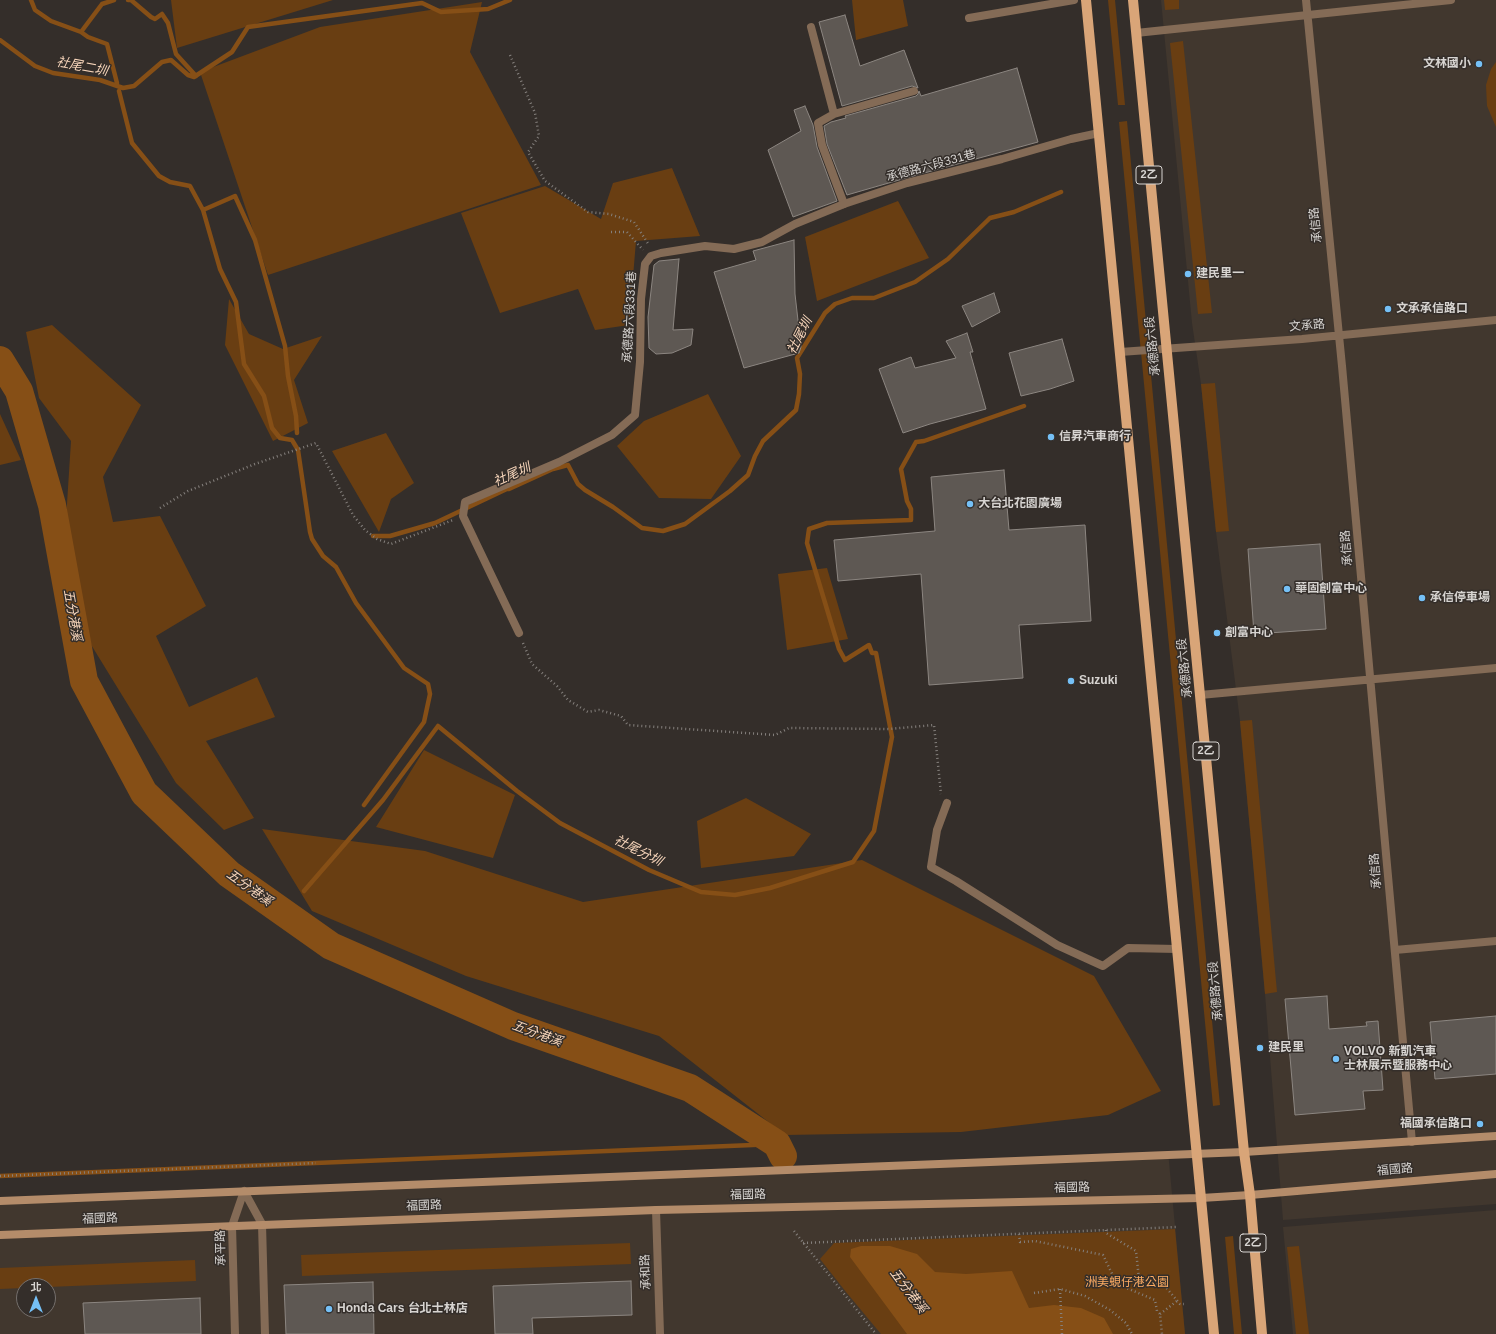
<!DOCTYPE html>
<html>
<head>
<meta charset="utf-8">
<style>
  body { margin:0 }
  #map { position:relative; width:1496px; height:1334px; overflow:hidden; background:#342e2a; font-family:Arial,"Noto Sans TC",sans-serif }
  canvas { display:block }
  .north { position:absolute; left:16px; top:1278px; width:40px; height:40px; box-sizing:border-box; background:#342e2a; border:1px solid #75706d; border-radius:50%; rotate:0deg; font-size:11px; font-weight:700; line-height:16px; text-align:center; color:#d7d4d1 }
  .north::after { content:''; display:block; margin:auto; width:14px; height:18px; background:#75c0f6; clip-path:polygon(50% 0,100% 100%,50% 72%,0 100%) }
</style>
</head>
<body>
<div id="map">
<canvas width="1496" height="1334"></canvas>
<div class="north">北</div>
</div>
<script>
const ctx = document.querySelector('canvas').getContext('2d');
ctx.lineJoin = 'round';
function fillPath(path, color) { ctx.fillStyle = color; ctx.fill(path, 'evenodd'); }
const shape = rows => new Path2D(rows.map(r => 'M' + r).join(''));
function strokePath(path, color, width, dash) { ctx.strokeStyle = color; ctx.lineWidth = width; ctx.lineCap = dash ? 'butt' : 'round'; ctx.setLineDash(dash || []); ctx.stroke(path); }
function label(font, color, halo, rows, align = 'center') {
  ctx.font = font + ' Arial,"Noto Sans TC",sans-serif'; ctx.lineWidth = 3; ctx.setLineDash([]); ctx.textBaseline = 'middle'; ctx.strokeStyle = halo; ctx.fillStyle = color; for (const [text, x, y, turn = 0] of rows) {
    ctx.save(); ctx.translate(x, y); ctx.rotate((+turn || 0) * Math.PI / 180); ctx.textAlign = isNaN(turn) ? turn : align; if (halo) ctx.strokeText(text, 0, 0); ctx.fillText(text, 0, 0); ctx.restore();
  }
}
const built = shape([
  [1161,0,1496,0,1496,1204,1283,1220,1265,994,1240,721,1216,532,1201,384,1192,323],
  [1168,1151,1185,1334,0,1334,0,1199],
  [24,1286,48,1286,48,1310,24,1310],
  [1496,1210,1496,1334,1293,1334,1283,1227]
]);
const green = shape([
  [171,0,333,0,177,48],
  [852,0,903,0,908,26,856,40],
  [1108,0,1115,0,1125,105,1118,105],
  [1164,0,1179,0,1179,9,1165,10],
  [482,2,470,52,541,185,268,275,200,72,320,27],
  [1183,41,1212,313,1198,314,1170,43],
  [1496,62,1496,127,1487,106,1486,85,1491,69],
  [1127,121,1220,1105,1213,1106,1119,122],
  [672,168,700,236,636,241,629,325,595,330,578,289,500,313,461,213,545,186,601,219,613,183],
  [898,201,929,258,817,301,805,237],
  [229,299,249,334,283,349,322,336,294,380,308,423,273,441,225,345],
  [52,325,141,405,103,477,113,522,160,516,206,606,156,636,189,707,257,677,275,717,206,741,254,818,224,830,176,783,90,643,65,535,71,441,39,398,26,332],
  [1215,383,1229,531,1216,532,1201,384],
  [708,394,741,456,711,499,659,498,617,446,644,421],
  [0,414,21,460,0,465],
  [386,433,414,483,391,499,379,532,332,451],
  [827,568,848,639,787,650,778,574],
  [1252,720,1277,992,1265,994,1240,721],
  [424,750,515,795,493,858,376,827],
  [746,798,811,834,794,856,701,868,697,821],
  [262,829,425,851,583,902,862,860,1094,976,1161,1091,1108,1115,961,1132,785,1135,659,1036,466,976,312,911],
  [1175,1229,1185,1334,881,1334,846,1292,820,1259,834,1243],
  [1233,1236,1242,1334,1234,1334,1225,1237],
  [630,1243,631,1264,302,1276,301,1255],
  [1299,1246,1309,1334,1296,1334,1287,1247],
  [195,1260,196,1281,48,1287,24,1286,24,1288,0,1289,0,1268]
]);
const water = shape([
  [861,1246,890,1246,917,1254,935,1272,966,1274,1012,1271,1029,1308,1054,1305,1081,1308,1104,1318,1113,1334,907,1334,850,1257,851,1249]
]);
const stream = shape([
  [31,0,35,10,51,21,81,32,88,37,107,44,117,83],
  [128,0,131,0,151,17,155,19,162,14,168,23,176,54,196,76],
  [81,32,102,4,114,0],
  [0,40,35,66,53,73,100,80,123,88,134,86,162,62,171,60,188,75,194,77,232,52,248,27,422,3,441,12,488,9,510,0],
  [119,91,132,143,159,176,170,182,190,186,203,210,220,269,236,302,244,364,264,396,272,428,280,438,292,440,298,450,310,532,312,539,323,556,336,567,356,603,404,668,428,684,430,694,424,722,364,805],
  [203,210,235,196,255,240,285,346,288,376,296,416,297,433],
  [553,469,568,465,578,484,585,490,613,507,642,528,663,531,685,524,730,491,748,475,755,456,763,441,796,410,799,394,800,374,797,358,825,313,835,304,852,298,874,298,915,282,948,259,990,218,1014,212,1061,192],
  [509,489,555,468],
  [373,536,390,536,435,523,511,487],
  [304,891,383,800,438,726,517,791,560,823,649,870,701,892,735,895,770,888,853,862,874,831,892,737,876,653,872,653,869,645,845,660,839,649,807,543,809,529,827,523,911,520,911,509,907,501,901,469,916,442,924,441,1024,406],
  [0,1176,777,1144]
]);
const river = shape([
  [0,360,19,391,52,505,84,681,144,793,229,874,331,946,513,1026,690,1088,777,1144,783,1156]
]);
const building = shape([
  [845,15,860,66,904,50,918,88,912,86,842,106,819,22,845,15],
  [1017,68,1038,142,906,178,847,195,827,144,824,126,831,122,846,118,845,116,916,96,918,94,919,91,921,96,1017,68],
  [805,106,813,125,817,147,837,201,793,217,768,150,801,131,794,110,805,106],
  [794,240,795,294,801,347,799,353,744,368,714,272,756,260,753,251,794,240],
  [679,259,673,330,693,329,691,345,672,353,656,354,649,348,648,317,654,265,659,261,679,259],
  [994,293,1000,312,972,327,962,306,994,293],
  [967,333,973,352,970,352,986,409,930,424,903,433,879,369,911,357,915,368,956,358,946,341,967,333],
  [1062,339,1074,381,1050,389,1021,396,1009,353,1062,339],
  [1004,470,1009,530,1085,525,1091,621,1019,625,1023,678,929,685,921,574,838,581,834,540,935,531,931,477,1004,470],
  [1320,544,1326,629,1254,634,1248,549,1320,544],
  [1327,996,1329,1029,1367,1026,1366,1022,1378,1021,1383,1090,1363,1091,1365,1109,1295,1115,1285,999,1327,996],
  [1496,1016,1496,1074,1435,1079,1430,1022,1496,1016],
  [631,1281,632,1315,532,1318,533,1334,495,1334,493,1286,631,1281],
  [373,1282,374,1334,286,1334,284,1285,373,1282],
  [200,1298,201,1334,85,1334,83,1303,200,1298]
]);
const path = shape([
  [510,55,535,113,539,136,528,152,545,181,588,212,609,214,634,222,649,245],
  [611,232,627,232,643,250],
  [160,508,188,491,255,464,316,443,353,515,365,530,377,539,391,544,453,520],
  [523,643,532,664,557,686,568,700,588,712,599,710,621,716,628,725,775,735,789,728,889,729,934,725,941,794],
  [0,1176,316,1163],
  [1106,1230,1106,1233,1136,1251,1139,1279,1164,1285,1180,1304,1184,1304],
  [794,1231,876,1334],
  [1019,1234,1020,1242,1035,1241,1103,1255,1117,1284,1155,1300,1157,1311,1160,1314,1162,1334],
  [803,1243,1177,1227],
  [1060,1289,1062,1334],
  [1034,1293,1060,1289,1085,1296,1110,1310,1126,1323,1132,1334],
  [1160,1314,1177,1301]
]);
const lane = shape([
  [969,18,1074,0],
  [811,27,834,114],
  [844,204,822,145,818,123,834,114,914,91],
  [947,803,937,830,931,867,956,881,1057,945,1103,966,1128,948,1177,949]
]);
const street = shape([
  [1306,0,1342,366,1412,1142],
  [1136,33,1451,0],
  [1120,352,1302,339,1496,320],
  [519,633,463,516,465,502,559,462,612,435,635,415,640,362,641,299,645,264,651,256,661,253,705,246,734,249,762,242,795,224,844,204,907,183,1002,159,1071,139,1099,133],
  [1200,695,1496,668],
  [1395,950,1496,941],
  [244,1191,262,1224,265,1334],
  [656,1210,660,1334],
  [235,1334,232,1226,244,1191]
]);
const secondary = shape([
  [0,1201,1244,1152,1496,1136],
  [0,1235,656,1210,1201,1198,1250,1195,1496,1174]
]);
const primary = shape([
  [1086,0,1214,1334],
  [1133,0,1244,1152,1250,1195,1262,1334]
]);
const markers = [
  [1479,64,4,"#75c0f6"],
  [1188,274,4,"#75c0f6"],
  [1388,309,4,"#75c0f6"],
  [1051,437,4,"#75c0f6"],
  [970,504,4,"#75c0f6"],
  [1287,589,4,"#75c0f6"],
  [1422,598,4,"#75c0f6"],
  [1217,633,4,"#75c0f6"],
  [1071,681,4,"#75c0f6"],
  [1260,1048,4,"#75c0f6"],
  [1336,1059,4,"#75c0f6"],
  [1480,1124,4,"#75c0f6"],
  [329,1309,4,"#75c0f6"]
];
const shields = [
  [1149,175,26],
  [1206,751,26],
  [1253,1243,26]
];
const shieldNames = [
  ["2乙",1149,175],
  ["2乙",1206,751],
  ["2乙",1253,1243]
];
const poiNames = [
  ["文林國小",1471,64,"right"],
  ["建民里一",1196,274],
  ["文承承信路口",1396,309],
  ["信昇汽車商行",1059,437],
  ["大台北花園廣場",978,504],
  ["華固創富中心",1295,589],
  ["承信停車場",1430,598],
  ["創富中心",1225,633],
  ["Suzuki",1079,681],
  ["建民里",1268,1048],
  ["VOLVO 新凱汽車",1344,1052],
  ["士林展示暨服務中心",1344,1066],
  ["福國承信路口",1472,1124,"right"],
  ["Honda Cars 台北士林店",337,1309]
];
const streetNames = [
  ["承德路六段331巷",931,166,-15],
  ["承信路",1316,225,-96],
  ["承德路六段331巷",630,317,-87],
  ["文承路",1307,326,-5],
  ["承德路六段",1153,346,-96],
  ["承信路",1347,548,-95],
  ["承德路六段",1185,668,-96],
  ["承信路",1376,871,-95],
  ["承德路六段",1216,991,-95],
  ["福國路",1395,1170,-5],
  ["福國路",1072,1188,-1],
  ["福國路",748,1195,-1],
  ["福國路",424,1206,-2],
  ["福國路",100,1219,-2],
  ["承平路",221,1248,-91],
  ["承和路",646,1272,-92]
];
const parkNames = [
  ["洲美蜆仔港公園",1127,1283]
];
const waterNames = [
  ["社尾二圳",82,67,11],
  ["社尾圳",800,336,-63],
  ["社尾圳",512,475,-24],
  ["五分港溪",72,615,80],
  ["社尾分圳",638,851,27],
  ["五分港溪",249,888,36],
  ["五分港溪",537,1034,20],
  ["五分港溪",908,1291,53]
];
fillPath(built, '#41372e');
fillPath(green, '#693e12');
fillPath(water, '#864f16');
strokePath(stream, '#864f16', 4.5);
strokePath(river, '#864f16', 28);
fillPath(building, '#5e5853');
strokePath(building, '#8c8681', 1);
strokePath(path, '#85807d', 2.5, [1, 3]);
strokePath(lane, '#846b56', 8);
strokePath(street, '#846b56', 8);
strokePath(secondary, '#b48c6a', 8);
strokePath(primary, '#d9a578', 10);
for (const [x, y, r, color] of markers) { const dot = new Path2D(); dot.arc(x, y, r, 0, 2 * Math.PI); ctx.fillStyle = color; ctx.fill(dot); strokePath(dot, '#342e2a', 1.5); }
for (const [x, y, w] of shields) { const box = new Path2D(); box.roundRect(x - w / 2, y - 9, w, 18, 3); ctx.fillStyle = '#342e2a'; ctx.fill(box); strokePath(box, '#d7d4d1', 1); }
label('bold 11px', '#d7d4d1', null, shieldNames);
label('bold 12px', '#d7d4d1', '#342e2a', poiNames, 'left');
label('12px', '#d7d4d1', '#342e2a', streetNames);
label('12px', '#fdac63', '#342e2a', parkNames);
label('italic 13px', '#f8d6bb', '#342e2a', waterNames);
</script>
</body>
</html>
